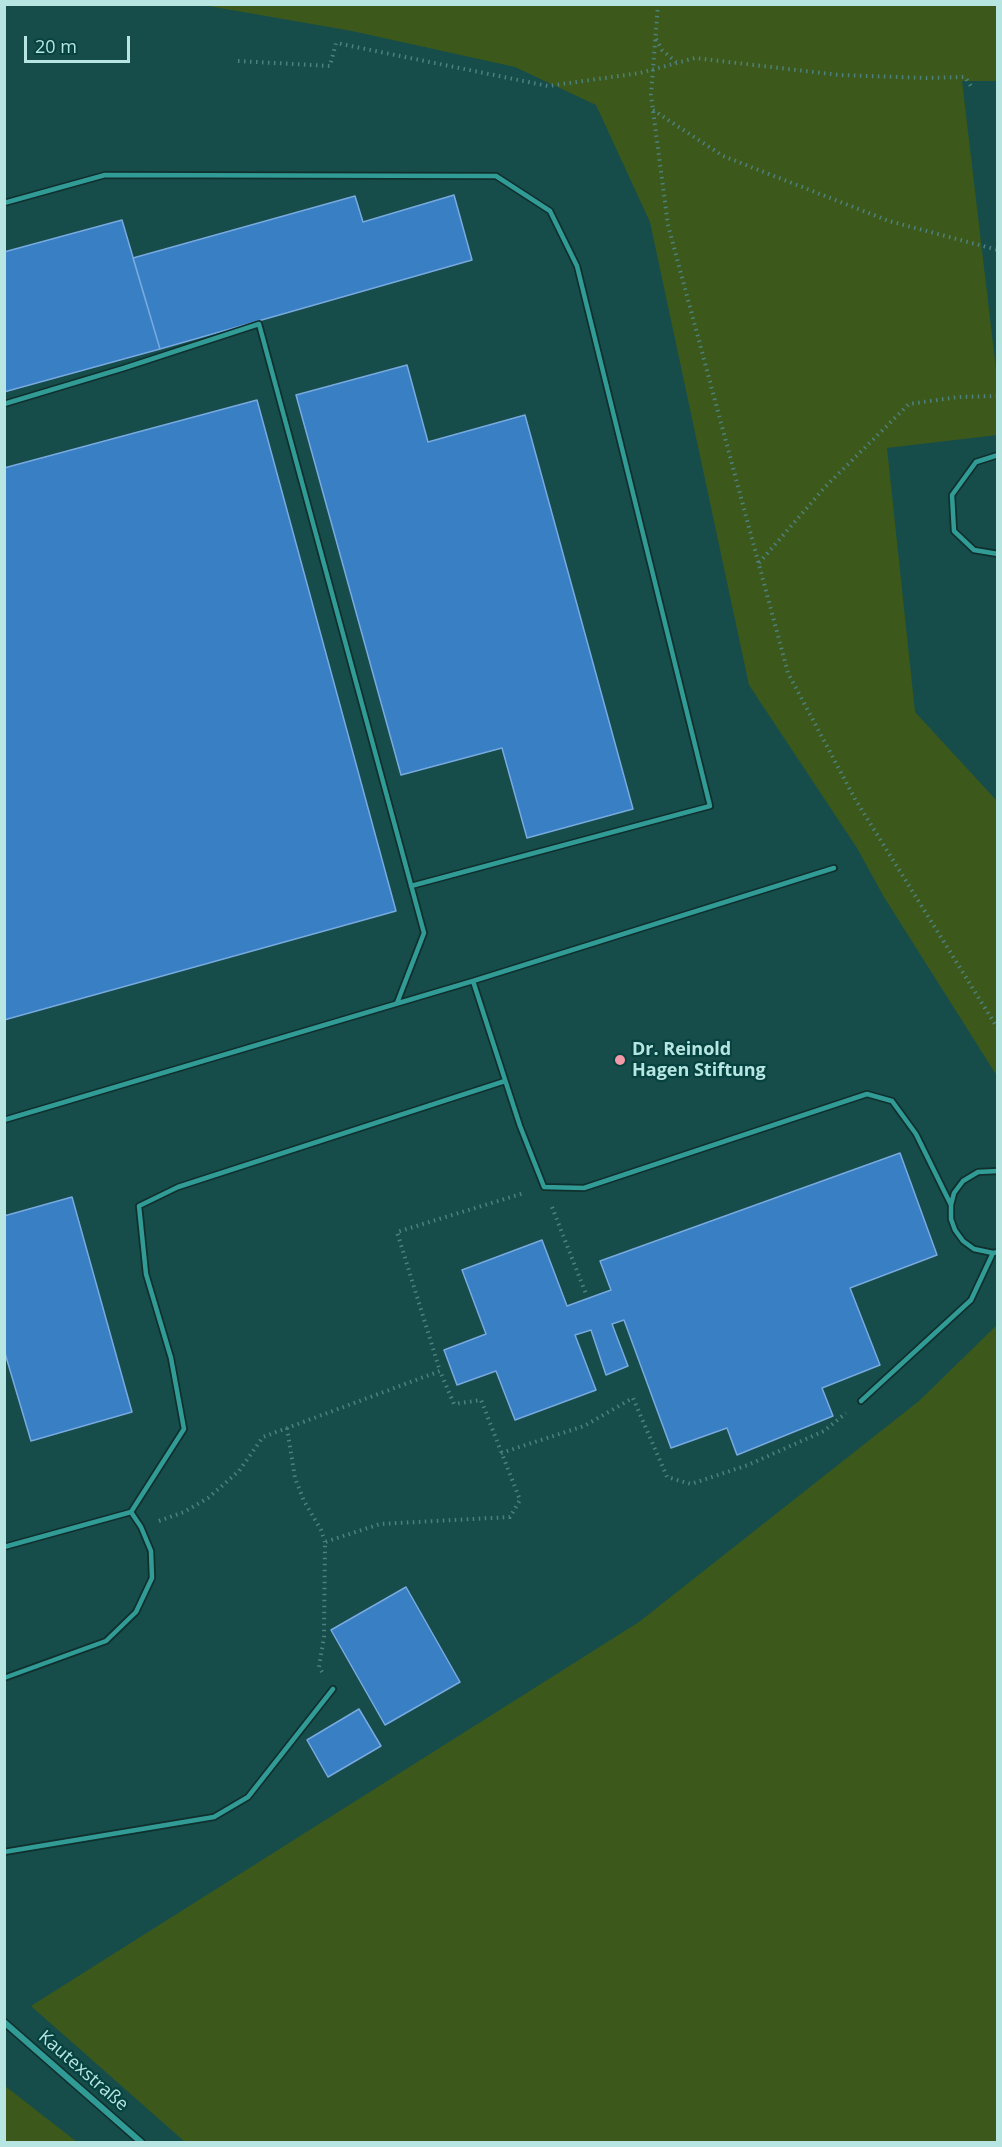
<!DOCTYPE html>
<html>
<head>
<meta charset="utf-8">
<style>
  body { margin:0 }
  #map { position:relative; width:1002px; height:2147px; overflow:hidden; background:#164d4b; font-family:"Open Sans",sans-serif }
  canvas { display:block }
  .frame { position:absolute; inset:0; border:6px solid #b7e5e1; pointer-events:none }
  .scale { position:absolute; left:24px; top:36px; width:106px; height:27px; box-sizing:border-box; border:3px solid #b7e5e1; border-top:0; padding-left:8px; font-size:18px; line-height:21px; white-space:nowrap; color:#b7e5e1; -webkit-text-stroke:4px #064240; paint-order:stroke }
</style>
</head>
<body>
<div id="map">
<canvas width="1002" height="2147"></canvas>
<div class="frame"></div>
<div class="scale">20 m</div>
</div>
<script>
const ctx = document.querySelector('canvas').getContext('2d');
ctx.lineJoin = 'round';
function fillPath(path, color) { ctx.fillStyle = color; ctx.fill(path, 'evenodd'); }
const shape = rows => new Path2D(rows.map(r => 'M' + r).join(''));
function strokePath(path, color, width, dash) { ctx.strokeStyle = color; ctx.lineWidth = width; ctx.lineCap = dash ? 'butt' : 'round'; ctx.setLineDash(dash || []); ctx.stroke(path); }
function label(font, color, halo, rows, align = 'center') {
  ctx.font = font + ' "Open Sans",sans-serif'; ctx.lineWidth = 4.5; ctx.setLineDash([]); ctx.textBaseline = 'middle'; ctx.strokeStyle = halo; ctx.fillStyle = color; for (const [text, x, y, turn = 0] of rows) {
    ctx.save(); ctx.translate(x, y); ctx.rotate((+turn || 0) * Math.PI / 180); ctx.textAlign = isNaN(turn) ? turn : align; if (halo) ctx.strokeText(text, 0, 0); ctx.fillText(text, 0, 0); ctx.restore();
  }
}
const green = shape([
  [203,5,997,5,997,81,962,81,997,378,997,435,887,448,915,712,997,801,997,1076,884,897,857,848,749,685,650,222,596,105,515,67,352,31],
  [997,1325,997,2142,185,2142,31,2006,639,1622,919,1401],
  [4,2086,5,2086,77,2142,5,2142]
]);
const building = shape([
  [454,195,472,260,160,349,133,258,355,196,363,222,454,195],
  [122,220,160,349,4,392,4,252,122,220],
  [407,365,428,442,525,415,633,809,527,838,502,748,401,775,296,395,407,365],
  [257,400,396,911,4,1020,4,468,257,400],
  [900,1153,937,1255,850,1288,880,1365,822,1388,833,1416,737,1455,727,1428,671,1448,624,1320,612,1324,628,1366,606,1375,591,1330,575,1335,596,1390,515,1420,496,1371,457,1385,444,1350,486,1334,462,1270,542,1240,567,1306,611,1290,600,1261,900,1153],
  [72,1197,132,1412,31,1441,4,1350,4,1216,72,1197],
  [406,1587,460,1682,385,1725,331,1630,406,1587],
  [359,1709,381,1746,328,1777,307,1740,359,1709]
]);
const path = shape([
  [658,4,651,95,668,225,788,673,855,799,998,1029],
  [656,39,662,50,676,62],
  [238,61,330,66,336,43,548,86,640,73,695,58,839,75,926,78,965,77,973,89],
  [653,110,723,156,889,221,998,250],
  [759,563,825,487,909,404,958,397,998,396],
  [552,1207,586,1294],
  [287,1428,295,1478,304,1501,321,1530,325,1542],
  [501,1453,584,1426,633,1398,667,1477,691,1484,748,1465,824,1431,846,1413],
  [159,1521,184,1512,208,1498,239,1471,263,1437,440,1371,397,1232,524,1193],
  [322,1672,319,1667,324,1637,325,1542,380,1524,510,1517,520,1500,481,1400,454,1404,440,1371]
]);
const lane = shape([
  [4,203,105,175,496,176,550,211,577,266,710,806,411,886],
  [4,404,124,368,259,324,424,933,397,1003],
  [998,455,976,462,952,495,954,531,974,550,998,554],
  [473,981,520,1126,544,1187,584,1188,867,1094,892,1101,916,1134,951,1205],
  [4,1120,473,981,834,868],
  [998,1171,978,1172,963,1181,954,1193,951,1205,951,1219,955,1230,963,1241,974,1249,993,1253,998,1252],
  [861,1401,971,1300,993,1253],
  [4,1547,131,1512,184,1429,171,1358,146,1274,139,1206,178,1187,505,1081],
  [4,1678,106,1641,136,1612,152,1578,151,1551,141,1527,131,1512],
  [4,1852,214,1817,248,1797,333,1689]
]);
const street = shape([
  [4,2022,141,2142]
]);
const markers = [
  [620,1060,6,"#f49aa6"]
];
const poiNames = [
  ["Dr. Reinold",632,1050],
  ["Hagen Stiftung",632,1071]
];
const streetNames = [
  ["Kautexstraße",83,2071,41]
];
fillPath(green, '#3c591b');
fillPath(building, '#387fc4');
strokePath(building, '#78aae0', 1.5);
strokePath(lane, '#10302e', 8);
strokePath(street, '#10302e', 9);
strokePath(path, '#4d817e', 4, [1.5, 4.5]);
strokePath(lane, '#319b96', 4.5);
strokePath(street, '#319b96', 6);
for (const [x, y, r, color] of markers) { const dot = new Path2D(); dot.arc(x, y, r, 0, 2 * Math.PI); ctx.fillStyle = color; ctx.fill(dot); strokePath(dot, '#064240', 2); }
label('bold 18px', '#b7e5e1', '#064240', poiNames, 'left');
label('18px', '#b7e5e1', '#064240', streetNames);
</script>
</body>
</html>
